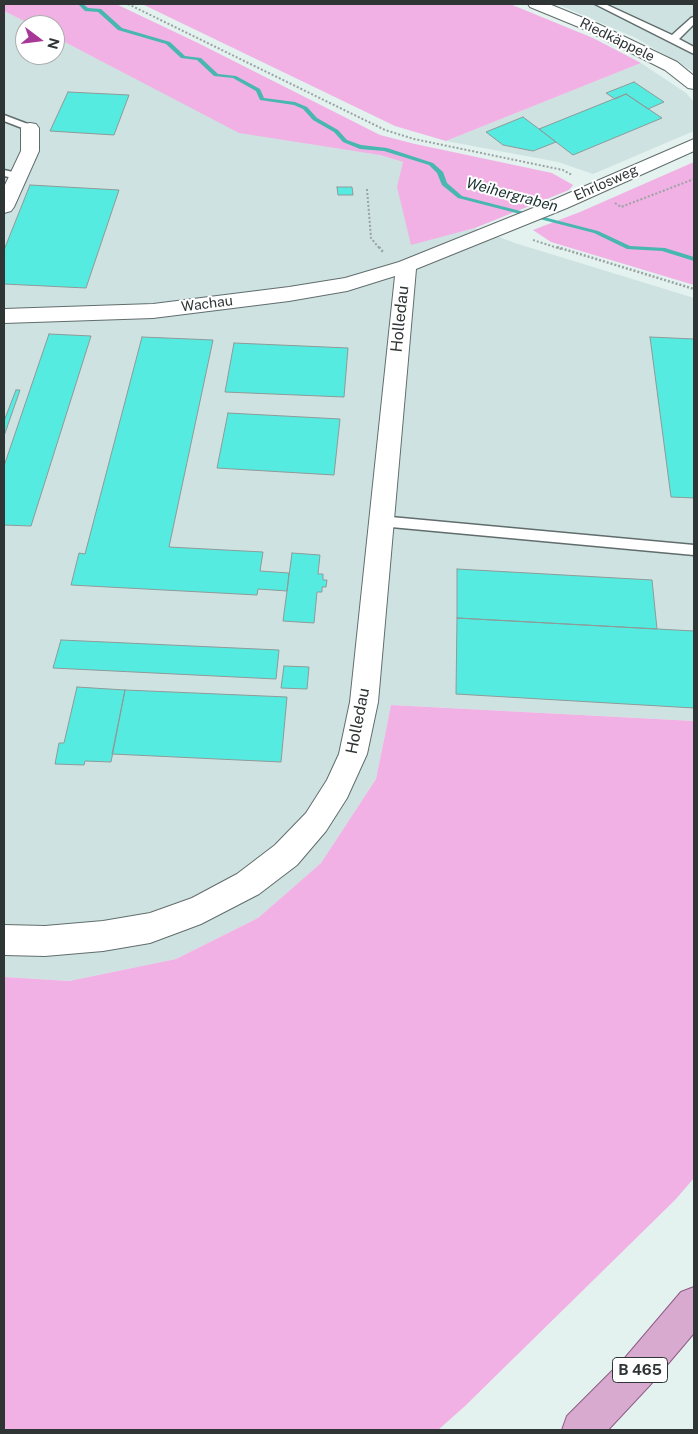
<!DOCTYPE html>
<html>
<head>
<meta charset="utf-8">
<style>
  body { margin:0 }
  #map { position:relative; width:698px; height:1434px; overflow:hidden; background:#e3f1ef; font-family:"Public Sans",sans-serif }
  canvas { display:block }
  .frame { position:absolute; inset:0; border:5px solid #2f3434; pointer-events:none }
  .north { position:absolute; left:15px; top:15px; width:50px; height:50px; box-sizing:border-box; background:#fff; border:1px solid #acaeae; border-radius:50%; rotate:105deg; font-size:14px; font-weight:700; line-height:20px; text-align:center; color:#2f3434 }
  .north::after { content:''; display:block; margin:auto; width:18px; height:22px; background:#a63998; clip-path:polygon(50% 0,100% 100%,50% 72%,0 100%) }
</style>
</head>
<body>
<div id="map">
<canvas width="698" height="1434"></canvas>
<div class="frame"></div>
<div class="north">N</div>
</div>
<script>
const ctx = document.querySelector('canvas').getContext('2d');
ctx.lineJoin = 'round';
function fillPath(path, color) { ctx.fillStyle = color; ctx.fill(path, 'evenodd'); }
const shape = rows => new Path2D(rows.map(r => 'M' + r).join(''));
function strokePath(path, color, width, dash) { ctx.strokeStyle = color; ctx.lineWidth = width; ctx.lineCap = dash ? 'butt' : 'round'; ctx.setLineDash(dash || []); ctx.stroke(path); }
function label(font, color, halo, rows, align = 'center') {
  ctx.font = font + ' "Public Sans",sans-serif'; ctx.lineWidth = 4; ctx.setLineDash([]); ctx.textBaseline = 'middle'; ctx.strokeStyle = halo; ctx.fillStyle = color; for (const [text, x, y, turn = 0] of rows) {
    ctx.save(); ctx.translate(x, y); ctx.rotate((+turn || 0) * Math.PI / 180); ctx.textAlign = isNaN(turn) ? turn : align; if (halo) ctx.strokeText(text, 0, 0); ctx.fillText(text, 0, 0); ctx.restore();
  }
}
const built = shape([
  [557,4,694,4,694,72,636,38],
  [4,11,32,25,25,25,25,55,55,55,55,37,141,81,403,162,412,244,475,228,515,243,694,298,694,721,391,705,376,779,321,863,258,918,176,959,69,981,4,977],
  [641,63,686,93,694,102,694,131,593,174,558,162,446,141]
]);
const green = shape([
  [4,4,116,4,198,43,380,135,415,144,552,173,573,185,569,190,475,228,411,245,397,187,403,162,380,155,239,133,55,37,55,25,32,25,4,11],
  [142,4,510,4,593,38,641,63,446,141,395,126],
  [694,162,694,285,551,242,533,230,580,212],
  [391,705,694,721,694,1178,675,1200,465,1406,438,1430,4,1430,4,977,69,981,176,959,258,918,321,863,376,779]
]);
const stream = shape([
  [78,4,83,4,88,8,101,9,122,28,170,42,185,56,201,58,218,74,236,76,260,89,264,98,295,102,307,107,317,118,338,130,347,140,361,145,387,148,433,163,443,172,447,183,462,196,598,231,630,246,665,248,694,257,694,261,662,251,627,249,594,233,458,198,442,185,437,173,429,165,384,151,360,149,343,142,334,132,313,120,303,109,294,105,260,100,256,91,233,78,214,76,197,60,181,58,166,44,118,30,98,12,85,11,78,4]
]);
const building = shape([
  [634,82,664,102,648,109,626,94,615,99,606,93,634,82],
  [68,92,129,95,114,135,50,131,68,92],
  [626,94,662,118,573,155,539,129,626,94],
  [523,117,539,129,556,142,533,151,503,145,486,132,523,117],
  [30,185,119,190,86,288,4,284,4,250,30,185],
  [337,187,352,187,353,195,338,195,337,187],
  [49,334,91,336,31,526,4,525,4,466,49,334],
  [142,337,213,340,169,547,263,552,260,571,289,573,287,591,258,589,257,595,71,585,79,553,85,554,142,337],
  [650,337,694,339,694,498,671,497,650,337],
  [234,343,348,348,344,397,225,392,234,343],
  [16,390,20,390,4,436,4,421,16,390],
  [228,413,340,419,334,475,217,468,228,413],
  [292,553,320,555,318,574,323,574,323,580,327,580,326,587,322,587,322,592,317,592,314,623,283,621,292,553],
  [457,569,652,580,657,629,457,618,457,569],
  [457,618,694,631,694,708,456,694,457,618],
  [61,640,279,650,276,679,53,668,61,640],
  [284,666,309,667,307,689,281,688,284,666],
  [77,687,125,690,111,762,85,761,84,765,55,764,59,743,64,743,77,687],
  [125,690,287,697,281,762,112,754,125,690]
]);
const pathFar1 = shape([
  [128,4,385,130,414,139,563,170,572,175],
  [367,189,371,238,380,249],
  [615,203,621,207,694,179],
  [533,240,561,249]
]);
const path = shape([
  [379,247,383,252],
  [557,247,694,289]
]);
const service = shape([
  [595,4,605,4,672,35,691,18,694,17,694,24,679,39,694,47,694,54,595,4],
  [4,115,33,126,35,128,30,131,4,121,4,115],
  [4,170,22,174,23,176,18,179,4,176,4,170],
  [380,516,694,545,694,555,380,526,375,525,373,521,375,517,380,516]
]);
const minor = shape([
  [528,4,549,4,598,24,677,62,694,76,694,89,688,88,665,70,586,30,530,7,528,4],
  [30,123,36,124,39,128,39,151,14,207,11,211,4,213,4,187,21,151,21,128,24,124,30,123],
  [694,139,694,151,567,208,416,269,378,702,367,754,347,798,326,831,297,865,259,894,201,924,150,943,103,951,45,956,4,955,4,925,45,926,103,921,150,913,192,898,237,874,275,845,306,813,327,780,339,754,350,702,395,276,347,291,289,301,153,318,4,323,4,309,153,304,289,287,345,278,399,262,553,200,694,139]
]);
const primary = shape([
  [694,1287,694,1333,650,1385,608,1430,562,1430,567,1416,624,1359,681,1292,694,1287]
]);
const farStreetnames = [
  ["Riedkäppele",617,40,26],
  ["Ehrlosweg",606,183,-24],
  ["Wachau",207,304,-7]
];
const farWaternames = [
  ["Weihergraben",512,195,15]
];
const shields = [
  [640,1370,55]
];
const shieldNames = [
  ["B 465",640,1370]
];
const streetNames = [
  ["Holledau",400,319,-84],
  ["Holledau",358,721,-79]
];
fillPath(built, '#cee3e1');
fillPath(green, '#f1b1e4');
fillPath(stream, '#47b7af');
fillPath(building, '#55ebe1');
strokePath(building, '#8e9b99', 1);
strokePath(service, '#616d6c', 3);
strokePath(minor, '#616d6c', 2);
strokePath(primary, '#8d5c85', 2);
strokePath(pathFar1, '#99a3a2', 2, [2, 2]);
strokePath(path, '#99a3a2', 2.5, [2, 2]);
fillPath(service, '#fff');
fillPath(minor, '#fff');
fillPath(primary, '#d9aad0');
label('14px', '#2f3434', '#fff', farStreetnames);
label('italic 15px', '#1a3331', '#fff', farWaternames);
for (const [x, y, w] of shields) { const box = new Path2D(); box.roundRect(x - w / 2, y - 12.5, w, 25, 4); ctx.fillStyle = '#fff'; ctx.fill(box); strokePath(box, '#2f3434', 1); }
label('bold 15px', '#2f3434', null, shieldNames);
label('16px', '#2f3434', '#fff', streetNames);
</script>
</body>
</html>
